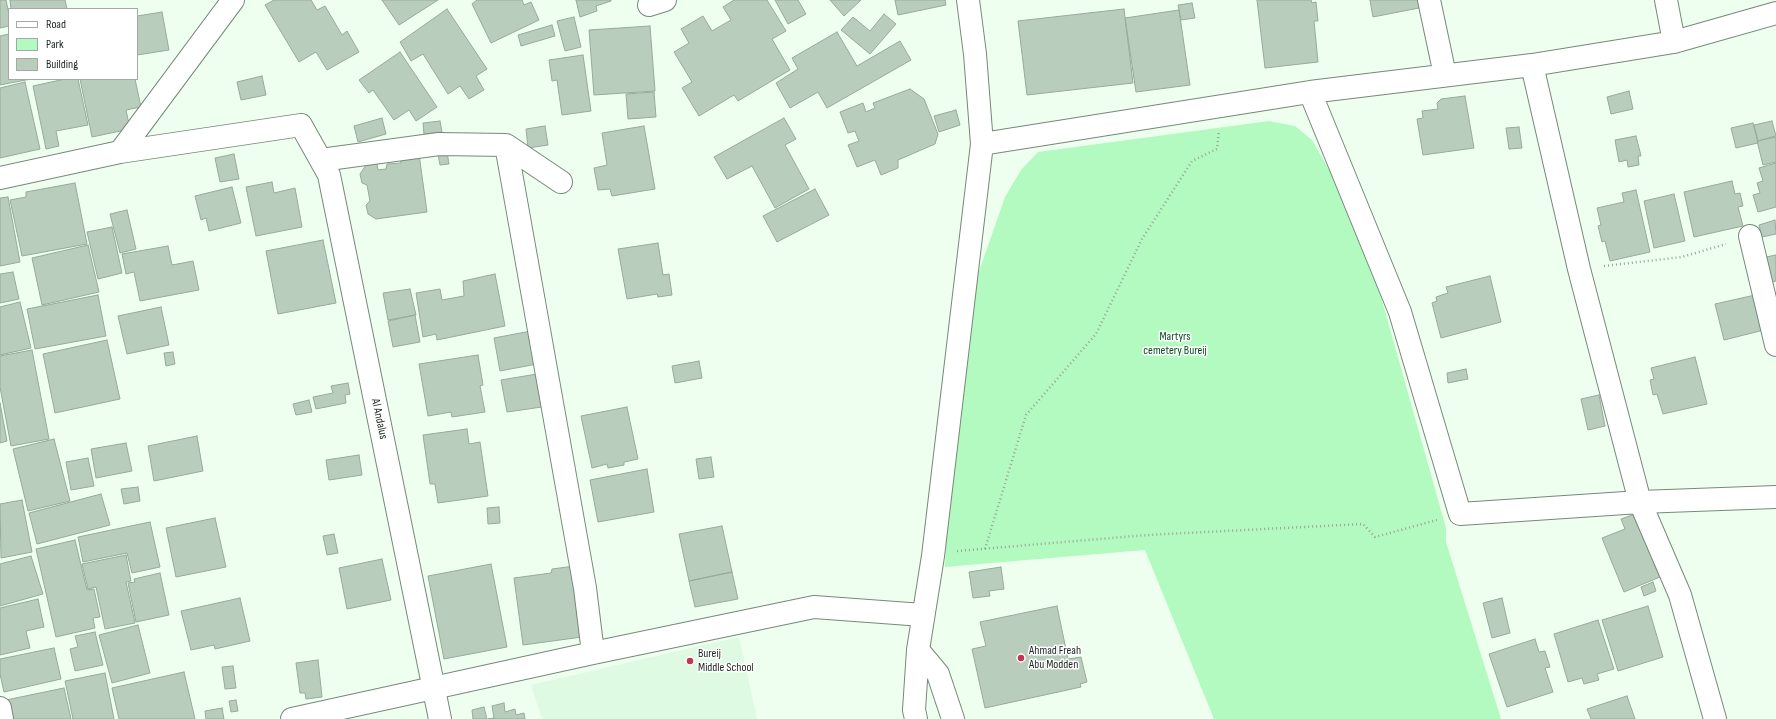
<!DOCTYPE html>
<html>
<head>
<meta charset="utf-8">
<style>
  body { margin:0 }
  #map { position:relative; width:1776px; height:719px; overflow:hidden; background:#eefff0; font-family:"Sofia Sans Condensed",sans-serif }
  canvas { display:block }
  .legend { position:absolute; left:8px; top:8px; width:130px; height:72px; box-sizing:border-box; background:#fff; border:1px solid #a5a8a5; margin:0; padding:5px 7px; list-style:none; font-size:12px; color:#1d251e }
  .legend li { display:flex; align-items:center; gap:8px; height:20px }
  .legend b { width:20px; border:1px solid #a5a8a5 }
</style>
</head>
<body>
<div id="map">
<canvas width="1776" height="719"></canvas>
<ul class="legend">
<li><b style="height:5px;background:#fff"></b>Road</li>
<li><b style="height:11px;background:#b3fac0"></b>Park</li>
<li><b style="height:11px;background:#b8cdbb"></b>Building</li>
</ul>
</div>
<script>
const ctx = document.querySelector('canvas').getContext('2d');
ctx.lineJoin = 'round';
function fillPath(path, color) { ctx.fillStyle = color; ctx.fill(path, 'evenodd'); }
const shape = rows => new Path2D(rows.map(r => 'M' + r).join(''));
function strokePath(path, color, width, dash) { ctx.strokeStyle = color; ctx.lineWidth = width; ctx.lineCap = dash ? 'butt' : 'round'; ctx.setLineDash(dash || []); ctx.stroke(path); }
function label(font, color, halo, rows, align = 'center') {
  ctx.font = font + ' "Sofia Sans Condensed",sans-serif'; ctx.lineWidth = 3; ctx.setLineDash([]); ctx.textBaseline = 'middle'; ctx.strokeStyle = halo; ctx.fillStyle = color; for (const [text, x, y, turn = 0] of rows) {
    ctx.save(); ctx.translate(x, y); ctx.rotate((+turn || 0) * Math.PI / 180); ctx.textAlign = isNaN(turn) ? turn : align; if (halo) ctx.strokeText(text, 0, 0); ctx.fillText(text, 0, 0); ctx.restore();
  }
}
const built = shape([
  [739,637,757,719,542,719,531,685]
]);
const green = shape([
  [1269,121,1295,126,1312,140,1342,192,1381,297,1446,528,1446,542,1501,719,1214,719,1145,550,945,567,953,378,976,280,1005,197,1021,170,1038,152]
]);
const building = shape([
  [0,0,6,0,9,14,9,26,0,28,0,0],
  [10,0,65,0,67,9,11,9,10,0],
  [274,0,311,0,317,10,325,6,342,35,347,31,359,52,327,70,316,52,299,62,265,5,274,0],
  [382,0,438,0,399,25,382,0],
  [477,0,522,0,524,5,531,2,539,20,491,43,472,4,477,0],
  [576,0,611,0,611,1,596,6,597,11,580,17,576,0],
  [734,0,767,0,786,31,772,39,790,70,738,101,734,95,699,116,682,88,692,82,674,52,689,43,681,29,703,16,712,31,731,20,723,7,734,0],
  [775,0,798,0,806,14,788,24,775,0],
  [830,0,861,0,844,16,830,0],
  [895,0,945,0,946,5,898,15,895,0],
  [1257,0,1311,0,1312,3,1316,2,1318,21,1314,21,1318,62,1265,68,1257,0],
  [1370,0,1418,0,1419,8,1373,17,1370,0],
  [1192,3,1195,18,1181,20,1178,5,1192,3],
  [447,9,487,69,476,76,484,90,469,99,460,86,448,94,423,54,411,61,400,42,447,9],
  [1124,9,1133,83,1027,95,1018,21,1124,9],
  [1179,10,1190,85,1136,92,1125,18,1179,10],
  [162,12,169,50,137,55,137,16,162,12],
  [884,14,896,24,870,54,841,30,853,17,870,31,884,14],
  [574,17,581,47,565,51,557,21,574,17],
  [552,25,555,36,521,46,518,35,552,25],
  [650,26,655,91,594,95,589,30,650,26],
  [837,32,857,66,900,41,911,60,827,108,818,92,790,108,776,83,798,69,792,58,837,32],
  [9,34,9,79,31,79,0,85,0,36,9,34],
  [400,52,437,107,416,121,409,110,394,120,373,90,369,93,359,80,400,52],
  [583,55,591,111,562,115,557,80,552,81,549,60,583,55],
  [262,76,266,95,241,100,237,82,262,76],
  [65,79,78,79,88,125,56,131,59,146,46,149,33,86,65,79],
  [80,79,135,79,141,107,126,110,130,129,92,137,80,79],
  [25,82,40,149,0,158,0,88,25,82],
  [910,89,924,99,938,134,935,144,898,160,898,168,881,175,875,160,857,167,848,145,859,141,855,131,848,133,840,112,863,103,866,112,875,108,873,103,910,89],
  [1629,91,1633,109,1611,114,1607,97,1629,91],
  [654,92,656,117,628,119,626,94,654,92],
  [1465,96,1474,148,1423,155,1417,119,1423,118,1422,111,1438,109,1437,103,1441,99,1465,96],
  [956,110,960,125,939,132,934,116,956,110],
  [382,118,386,134,358,142,354,126,382,118],
  [784,118,796,139,785,145,809,189,775,208,752,166,727,179,714,157,784,118],
  [440,121,442,132,424,134,423,123,440,121],
  [1772,121,1776,136,1758,141,1754,125,1772,121],
  [1753,123,1758,143,1736,148,1731,128,1753,123],
  [545,126,548,145,528,148,526,129,545,126],
  [644,126,655,189,612,196,610,189,598,190,594,168,607,165,602,133,644,126],
  [1519,127,1522,148,1509,149,1506,128,1519,127],
  [1636,136,1641,156,1638,156,1639,165,1628,167,1627,160,1619,162,1615,140,1636,136],
  [1776,137,1776,162,1763,165,1757,141,1776,137],
  [447,152,449,164,440,165,438,154,447,152],
  [234,154,239,179,220,182,215,158,234,154],
  [419,154,427,212,376,219,368,214,366,205,370,201,367,185,362,183,360,174,366,165,377,164,378,170,386,169,387,164,401,163,400,157,419,154],
  [1776,163,1776,207,1758,212,1753,195,1760,193,1757,183,1763,181,1759,168,1776,163],
  [1732,181,1735,194,1740,193,1743,206,1738,207,1743,226,1694,237,1684,192,1732,181],
  [272,182,274,193,295,188,302,227,256,236,246,187,272,182],
  [75,183,87,244,22,256,10,200,26,197,26,192,75,183],
  [232,187,241,223,209,231,206,218,201,220,195,196,232,187],
  [815,189,829,215,777,242,763,216,815,189],
  [1636,190,1650,252,1610,261,1605,241,1602,242,1598,226,1601,225,1597,208,1624,202,1622,193,1636,190],
  [1674,194,1685,241,1654,248,1644,201,1674,194],
  [8,197,20,262,0,266,0,198,8,197],
  [127,210,136,249,120,253,110,214,127,210],
  [1775,220,1776,234,1762,237,1759,225,1775,220],
  [112,227,122,273,98,279,87,232,112,227],
  [323,240,336,303,278,314,266,251,323,240],
  [658,243,663,275,669,274,672,295,658,297,657,294,627,299,618,249,658,243],
  [88,245,99,292,42,305,32,258,88,245],
  [168,246,172,265,193,261,199,290,140,301,134,272,126,274,122,254,168,246],
  [1776,255,1776,281,1772,282,1766,257,1776,255],
  [13,272,19,299,0,303,0,274,13,272],
  [495,274,505,326,437,340,436,334,423,337,416,293,440,289,442,300,464,296,463,281,495,274],
  [1490,276,1501,322,1441,338,1432,303,1437,301,1436,297,1448,293,1446,287,1490,276],
  [410,289,416,315,388,320,383,293,410,289],
  [98,295,106,336,35,349,27,309,98,295],
  [1755,295,1764,330,1724,340,1715,304,1755,295],
  [20,302,31,348,0,355,0,307,20,302],
  [161,307,169,345,127,354,118,316,161,307],
  [415,315,420,342,393,347,388,321,415,315],
  [531,331,537,364,500,371,494,338,531,331],
  [107,340,120,399,55,413,43,354,107,340],
  [32,350,49,439,11,446,0,387,0,356,32,350],
  [173,352,175,364,166,366,164,353,173,352],
  [478,355,483,385,480,386,485,412,452,417,451,412,428,416,419,364,478,355],
  [1695,357,1707,404,1663,414,1657,394,1653,395,1650,380,1654,379,1651,368,1695,357],
  [699,361,702,378,675,383,672,366,699,361],
  [1466,369,1468,379,1448,383,1447,373,1466,369],
  [537,374,542,407,507,412,501,380,537,374],
  [348,383,350,394,345,395,346,403,316,409,313,397,333,393,331,386,348,383],
  [1599,395,1605,426,1588,430,1581,399,1599,395],
  [309,400,312,412,296,415,293,404,309,400],
  [0,403,7,441,0,443,0,403],
  [627,407,638,459,624,462,624,465,608,468,607,464,592,468,581,416,627,407],
  [467,429,469,444,480,442,488,496,438,503,435,484,430,484,423,435,467,429],
  [197,436,203,471,154,481,148,446,197,436],
  [54,439,70,501,28,511,13,449,54,439],
  [126,443,132,471,96,478,91,449,126,443],
  [359,455,362,475,329,480,326,460,359,455],
  [711,457,714,477,699,479,696,459,711,457],
  [88,458,94,486,71,490,66,462,88,458],
  [647,469,654,512,598,522,590,480,647,469],
  [138,487,140,501,124,504,121,489,138,487],
  [101,494,110,525,37,544,29,513,101,494],
  [22,500,32,552,1,558,0,504,22,500],
  [499,507,500,523,488,524,487,508,499,507],
  [1635,514,1660,577,1624,592,1602,538,1625,529,1621,519,1635,514],
  [215,518,226,567,176,577,166,528,215,518],
  [150,522,160,567,132,573,127,553,83,562,78,537,150,522],
  [722,526,732,572,689,581,679,534,722,526],
  [334,534,338,553,327,555,323,536,334,534],
  [75,540,87,590,94,589,100,617,93,618,95,628,56,637,36,549,75,540],
  [126,555,131,581,126,582,135,623,105,629,96,587,88,589,82,564,126,555],
  [31,556,43,594,0,606,0,564,31,556],
  [382,559,391,600,347,609,339,568,382,559],
  [491,564,507,647,444,659,428,576,491,564],
  [575,566,582,637,523,645,514,578,551,573,552,569,575,566],
  [1001,567,1004,589,989,591,990,596,973,598,969,572,1001,567],
  [732,572,738,599,695,607,689,581,732,572],
  [160,573,169,615,136,622,128,583,135,582,134,579,160,573],
  [1653,582,1656,591,1644,596,1641,587,1653,582],
  [240,598,250,641,215,649,214,645,191,650,181,611,240,598],
  [1502,598,1510,633,1492,638,1483,603,1502,598],
  [38,599,44,627,26,631,30,648,0,655,0,608,38,599],
  [1057,606,1068,659,1081,657,1087,682,1080,684,1081,687,985,708,972,649,986,646,980,622,1057,606],
  [1648,606,1663,657,1618,671,1602,620,1648,606],
  [1598,620,1614,669,1597,674,1599,680,1584,684,1582,678,1568,682,1554,634,1598,620],
  [138,625,150,673,112,683,99,635,138,625],
  [95,632,103,665,75,671,70,649,78,647,75,636,95,632],
  [1535,639,1539,652,1545,651,1550,667,1545,668,1553,692,1507,707,1489,654,1535,639],
  [54,648,61,679,4,692,0,674,0,659,54,648],
  [318,660,322,697,306,699,305,693,300,693,296,663,318,660],
  [233,666,236,688,225,689,222,667,233,666],
  [184,672,195,719,119,719,112,688,184,672],
  [105,673,114,719,73,719,65,681,105,673],
  [64,688,71,719,10,719,6,700,64,688],
  [1627,696,1635,719,1591,719,1587,709,1627,696],
  [236,700,238,711,231,712,229,701,236,700],
  [504,703,505,712,515,709,516,715,524,713,525,719,488,719,494,718,492,706,504,703],
  [484,707,487,719,473,719,472,710,484,707],
  [222,708,224,719,206,719,205,711,222,708]
]);
const path = shape([
  [1604,266,1682,257,1726,244],
  [985,549,1026,415,1096,334,1142,239,1192,161,1217,149,1219,130],
  [957,551,1147,535,1363,524,1375,537,1437,520]
]);
const minor = shape([
  [1429,0,1445,75],
  [1666,0,1674,42],
  [649,5,665,0],
  [1532,65,1579,269,1640,502,1680,595,1715,719],
  [1310,92,1400,312,1460,514,1640,502,1776,497],
  [982,144,1310,92,1532,65,1674,42,1776,13],
  [506,145,561,182],
  [120,152,233,0],
  [321,160,439,144,506,145,585,588,593,653],
  [0,178,120,152,301,125,329,175,440,719],
  [1750,236,1776,345],
  [918,650,938,674,953,719],
  [0,708,2,719],
  [292,719,593,653,814,607,923,615],
  [916,719,914,710,918,650,933,556,982,144,975,54,968,0]
]);
const markers = [
  [1021,658,4,"#c43455"],
  [690,661,4,"#c43455"]
];
const parkNames = [
  ["Martyrs",1175,337],
  ["cemetery Bureij",1175,351]
];
const streetNames = [
  ["Al Andalus",379,419,78]
];
const poiNames = [
  ["Ahmad Freah",1029,651],
  ["Abu Modden",1029,665],
  ["Bureij",698,654],
  ["Middle School",698,668]
];
fillPath(built, '#defae2');
fillPath(green, '#b3fac0');
fillPath(building, '#b8cdbb');
strokePath(building, '#97ab9a', 1);
strokePath(minor, '#768979', 24);
strokePath(path, '#96a398', 2.5, [1, 3]);
strokePath(minor, '#fff', 22);
for (const [x, y, r, color] of markers) { const dot = new Path2D(); dot.arc(x, y, r, 0, 2 * Math.PI); ctx.fillStyle = color; ctx.fill(dot); strokePath(dot, '#fff', 1.5); }
label('12px', '#054a1f', '#fff', parkNames);
label('12px', '#1d251e', '#fff', streetNames);
label('12px', '#1d251e', '#fff', poiNames, 'left');
</script>
</body>
</html>
